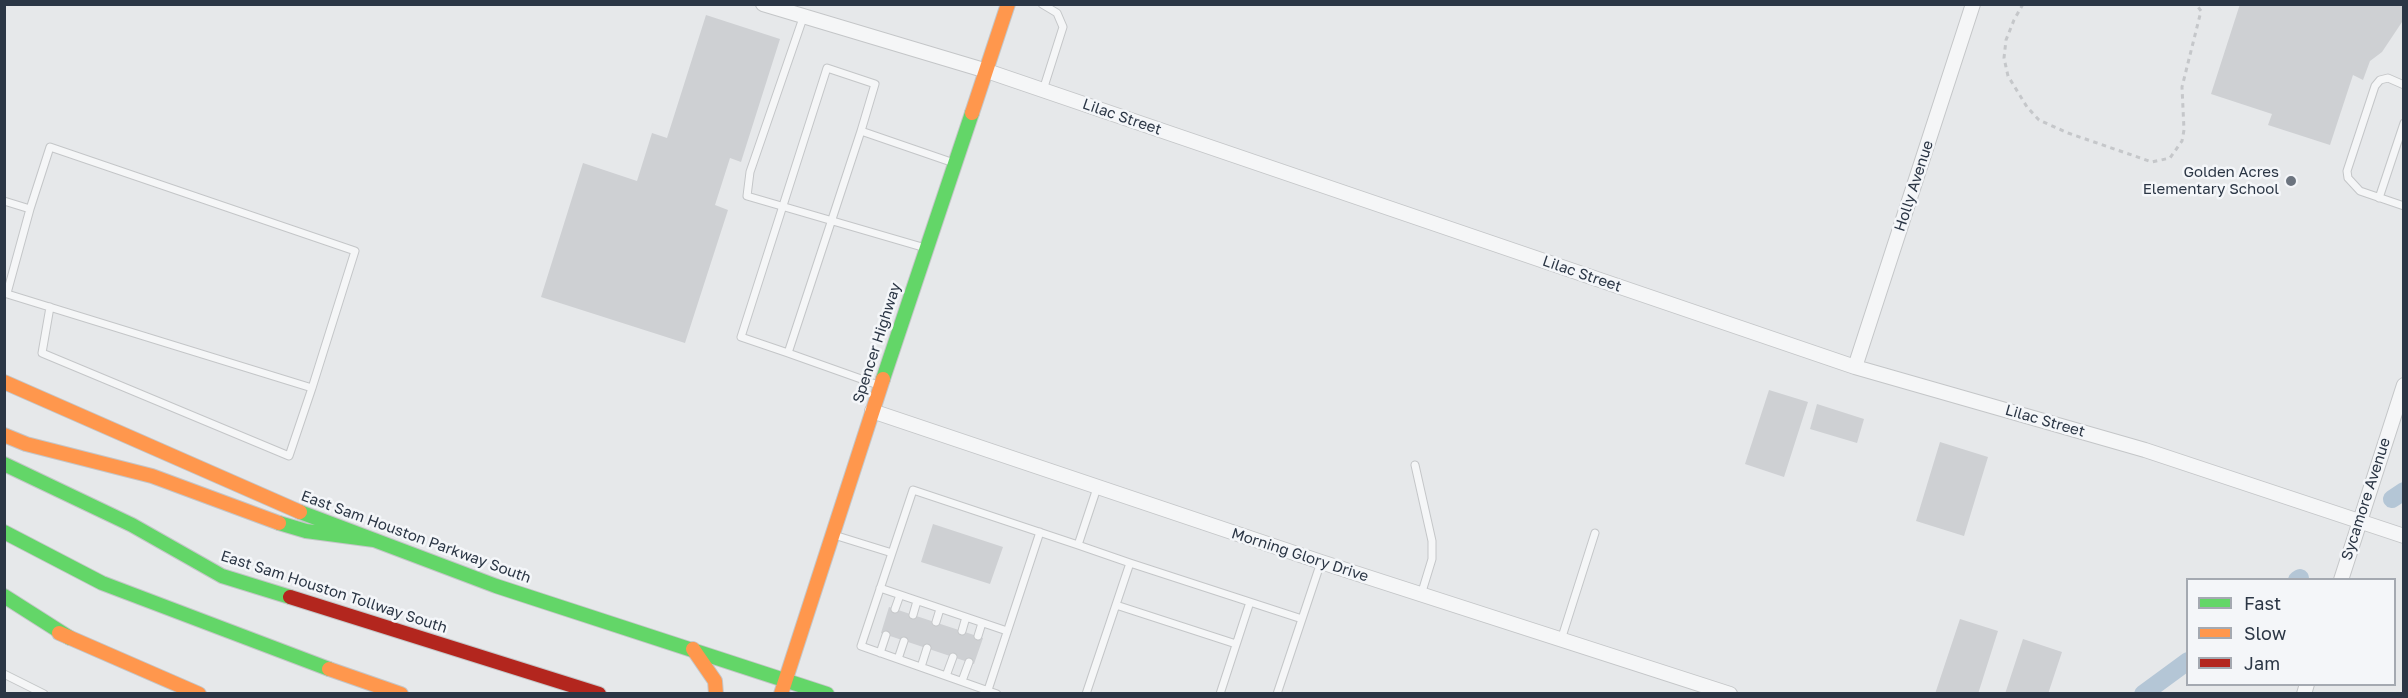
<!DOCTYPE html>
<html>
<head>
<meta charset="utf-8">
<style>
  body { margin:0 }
  #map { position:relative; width:2408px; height:698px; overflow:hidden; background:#e6e8ea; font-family:"Golos Text",sans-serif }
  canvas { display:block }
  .frame { position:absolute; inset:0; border:6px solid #2b3645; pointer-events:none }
  .legend { position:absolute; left:2186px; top:578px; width:210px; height:108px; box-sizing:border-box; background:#f4f6f9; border:2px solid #a4a9b1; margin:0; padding:8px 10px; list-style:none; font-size:18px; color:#2b3645 }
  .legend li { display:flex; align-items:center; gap:12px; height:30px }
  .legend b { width:30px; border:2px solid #a4a9b1 }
</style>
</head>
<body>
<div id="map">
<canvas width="2408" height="698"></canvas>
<div class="frame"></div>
<ul class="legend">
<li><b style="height:8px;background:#63d668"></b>Fast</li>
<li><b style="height:8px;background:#ff974d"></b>Slow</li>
<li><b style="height:8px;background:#b3261e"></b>Jam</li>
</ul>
</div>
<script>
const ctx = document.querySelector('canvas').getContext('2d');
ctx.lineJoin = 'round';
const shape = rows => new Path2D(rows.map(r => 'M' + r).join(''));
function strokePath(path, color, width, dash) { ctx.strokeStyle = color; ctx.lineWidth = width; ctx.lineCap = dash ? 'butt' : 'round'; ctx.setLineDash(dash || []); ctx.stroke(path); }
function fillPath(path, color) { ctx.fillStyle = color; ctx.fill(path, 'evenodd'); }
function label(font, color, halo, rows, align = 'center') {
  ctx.font = font + ' "Golos Text",sans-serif'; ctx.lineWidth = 5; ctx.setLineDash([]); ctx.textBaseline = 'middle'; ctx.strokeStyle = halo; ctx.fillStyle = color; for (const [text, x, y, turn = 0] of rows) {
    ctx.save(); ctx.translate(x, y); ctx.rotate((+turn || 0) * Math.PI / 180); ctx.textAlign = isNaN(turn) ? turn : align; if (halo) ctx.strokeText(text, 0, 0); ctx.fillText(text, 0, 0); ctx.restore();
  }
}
const canal = shape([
  [2392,499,2404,491],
  [2297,580,2300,578],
  [2143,694,2188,661]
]);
const building = shape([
  [2240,4,2404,4,2404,19,2382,52,2370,61,2363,80,2353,75,2330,145,2268,125,2272,114,2211,94],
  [706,15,780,39,741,162,730,158,715,205,728,210,685,343,541,297,583,163,637,181,652,133,667,138],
  [1769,390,1808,402,1784,477,1745,464],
  [1817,404,1864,419,1857,443,1810,429],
  [1940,442,1988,457,1964,536,1916,521],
  [933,524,1003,547,990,584,921,562],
  [889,607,983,638,974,664,881,633],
  [1960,619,1998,631,1978,694,1935,694],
  [2023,639,2062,652,2048,694,2005,694]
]);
const path = shape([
  [2023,4,2014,20,2006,40,2004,58,2008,76,2027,107,2039,120,2068,133,2152,162,2170,158,2182,141,2184,130,2182,87,2201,11,2196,4]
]);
const lane = shape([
  [1042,4,1057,13,1063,27,1043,90],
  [803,18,750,172,747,196,922,247],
  [2404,85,2388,78,2380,80,2375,86,2347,171,2348,178,2360,191,2404,206],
  [2379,198,2404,123],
  [4,201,30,209,7,293],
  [30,209,50,147,355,251,312,388],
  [4,293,312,388,289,456,42,353,50,307],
  [788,353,741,337,827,68,875,84,861,131],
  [878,385,788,353,861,131,951,162],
  [1415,465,1432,541,1432,559,1421,595],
  [1097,488,1078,545,1130,563,1302,619,1321,562],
  [834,535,892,553],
  [880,588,1007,631],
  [1116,605,1236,644],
  [895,609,900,595],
  [913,615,917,601],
  [936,622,940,609],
  [962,631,966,617],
  [978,636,982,623],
  [1561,640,1595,533],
  [880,653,886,635],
  [898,659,904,641],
  [921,667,927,648],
  [4,674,44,694],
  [946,676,953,657],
  [962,681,969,662],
  [988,690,1040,532],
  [997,694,861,646,913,490,1078,545],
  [1086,694,1130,563],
  [1220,694,1250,602],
  [1277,694,1302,619]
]);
const street = shape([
  [763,4,987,71,1855,367,2145,450,2404,536],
  [1855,367,1973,4],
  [872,411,1321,562,1730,694],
  [2341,580,2404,385],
  [2304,694,2307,684]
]);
const fast = shape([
  [883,379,972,113],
  [4,464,132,525,222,576,290,597],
  [300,512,496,586,827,694],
  [279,523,306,531,374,540],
  [4,532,102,583,329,669],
  [4,596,70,638]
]);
const slow = shape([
  [972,113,1008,4],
  [4,382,300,512],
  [4,435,26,444,152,476,279,523],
  [59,633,199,694],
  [693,649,715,681,716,694],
  [329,669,401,694],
  [781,694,883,379]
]);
const jam = shape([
  [290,597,599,694]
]);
const markers = [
  [2291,181,6,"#6c747f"]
];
const streetNames = [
  ["Lilac Street",1122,117,19],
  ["Holly Avenue",1914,186,-72],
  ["Lilac Street",1582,274,19],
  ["Spencer Highway",877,343,-72],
  ["Lilac Street",2045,421,16],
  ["Sycamore Avenue",2366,499,-72],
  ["East Sam Houston Parkway South",416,537,20],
  ["Morning Glory Drive",1300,555,18],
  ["East Sam Houston Tollway South",334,592,18]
];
const poiNames = [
  ["Golden Acres",2279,172],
  ["Elementary School",2279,189]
];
strokePath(canal, '#b4c6d6', 18);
fillPath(building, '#ced0d3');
strokePath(lane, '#c4c6c8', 9);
strokePath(street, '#c4c6c8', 16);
strokePath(fast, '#c4c6c8', 16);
strokePath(slow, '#c4c6c8', 16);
strokePath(jam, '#c4c6c8', 16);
strokePath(path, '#c5c7ca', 3, [4.5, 4.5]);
strokePath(lane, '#f5f6f7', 7);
strokePath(street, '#f5f6f7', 14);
strokePath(fast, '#63d668', 14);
strokePath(slow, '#ff974d', 14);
strokePath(jam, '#b3261e', 14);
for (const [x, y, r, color] of markers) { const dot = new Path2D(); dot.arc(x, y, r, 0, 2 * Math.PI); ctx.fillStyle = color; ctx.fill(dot); strokePath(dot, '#f4f6f9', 2); }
label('15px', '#2b3645', '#f4f6f9', streetNames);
label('15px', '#2b3645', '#f4f6f9', poiNames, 'right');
</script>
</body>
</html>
